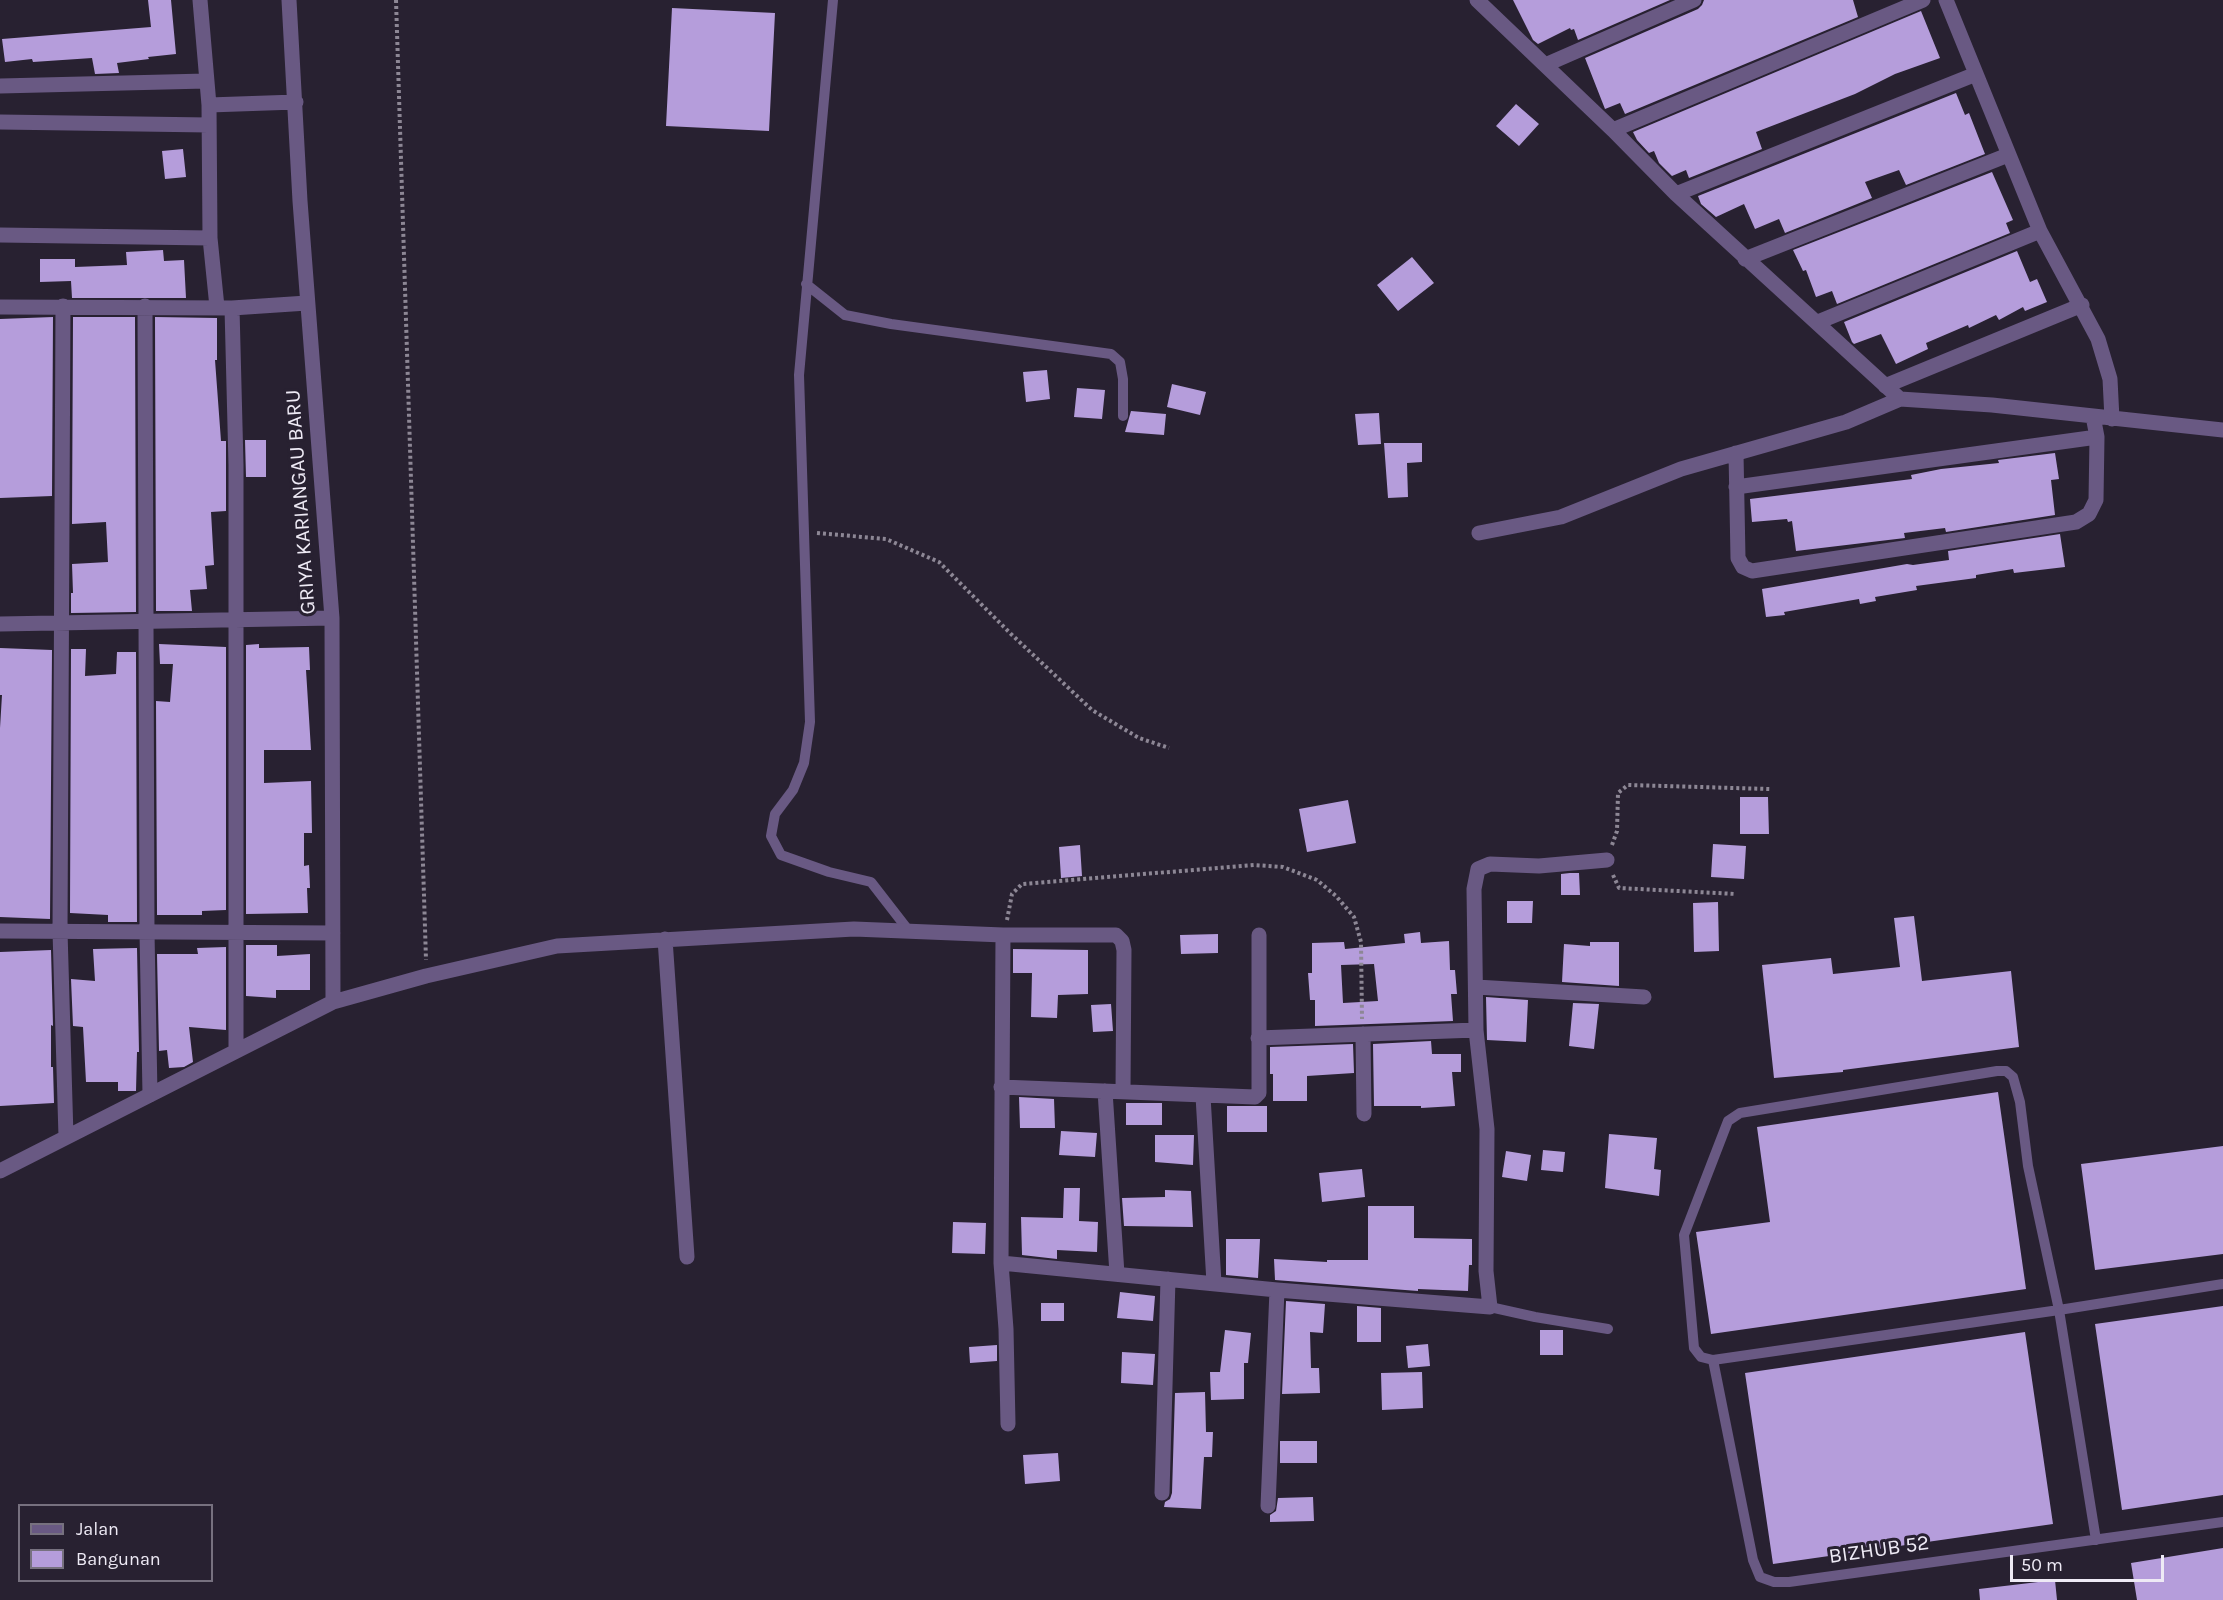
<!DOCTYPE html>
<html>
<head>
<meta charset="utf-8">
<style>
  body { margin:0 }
  #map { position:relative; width:2223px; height:1600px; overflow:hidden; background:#282131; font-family:Karla,sans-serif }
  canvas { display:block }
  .legend { position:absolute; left:18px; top:1504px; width:195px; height:78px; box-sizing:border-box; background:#282131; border:2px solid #77717f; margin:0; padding:8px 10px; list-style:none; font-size:18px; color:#eeeaf5 }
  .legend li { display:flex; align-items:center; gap:12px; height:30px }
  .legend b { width:30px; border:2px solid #77717f }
  .scale { position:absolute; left:2010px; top:1555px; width:154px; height:27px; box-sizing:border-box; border:3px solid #eeeaf5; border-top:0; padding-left:8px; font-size:18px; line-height:21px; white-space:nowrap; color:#eeeaf5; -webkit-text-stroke:4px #282131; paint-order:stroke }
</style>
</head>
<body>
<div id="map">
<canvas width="2223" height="1600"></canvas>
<ul class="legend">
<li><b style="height:8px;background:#695983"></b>Jalan</li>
<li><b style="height:16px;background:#b59ddb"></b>Bangunan</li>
</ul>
<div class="scale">50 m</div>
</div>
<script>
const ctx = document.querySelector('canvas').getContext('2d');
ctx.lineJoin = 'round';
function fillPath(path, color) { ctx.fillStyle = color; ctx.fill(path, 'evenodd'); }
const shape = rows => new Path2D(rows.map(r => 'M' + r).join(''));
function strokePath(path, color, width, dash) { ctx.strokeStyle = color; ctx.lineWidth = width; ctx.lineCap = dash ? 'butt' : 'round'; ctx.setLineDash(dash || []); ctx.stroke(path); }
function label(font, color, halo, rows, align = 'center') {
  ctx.font = font + ' Karla,sans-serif'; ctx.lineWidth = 6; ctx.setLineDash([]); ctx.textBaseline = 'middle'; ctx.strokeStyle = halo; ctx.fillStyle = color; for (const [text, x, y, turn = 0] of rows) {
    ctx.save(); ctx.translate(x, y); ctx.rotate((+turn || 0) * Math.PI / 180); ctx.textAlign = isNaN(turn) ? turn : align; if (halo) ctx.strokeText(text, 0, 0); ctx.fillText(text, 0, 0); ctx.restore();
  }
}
const building = shape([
  [148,0,171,0,176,54,148,57,149,59,117,63,119,73,95,74,92,58,33,62,32,59,5,62,2,39,151,27],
  [1513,0,1670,0,1578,40,1574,29,1571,30,1570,28,1538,44,1533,40],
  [1704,0,1853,0,1858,17,1625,114,1620,103,1605,109,1585,58,1698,9,1702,5],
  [672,8,775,13,769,131,666,126],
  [1921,11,1940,58,1895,74,1855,94,1756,132,1762,149,1689,178,1686,170,1672,176,1659,163,1654,151,1649,153,1637,140,1633,132],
  [1956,93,1965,115,1969,113,1985,154,1906,185,1899,170,1865,182,1872,198,1785,233,1779,219,1755,229,1744,204,1716,217,1701,204,1698,196],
  [1516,104,1539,124,1519,146,1496,126],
  [183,149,186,177,165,179,162,151],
  [1992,172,2013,220,2006,223,2010,233,1837,304,1832,291,1816,297,1806,270,1803,271,1793,250],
  [163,250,164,261,184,260,186,298,72,298,71,281,40,282,40,259,75,259,75,267,127,265,126,252],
  [2017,251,2030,282,2037,279,2047,302,2025,311,2023,307,1999,320,1996,315,1969,328,1968,325,1926,343,1928,349,1896,364,1881,334,1854,344,1852,342,1844,322],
  [1412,257,1434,283,1398,311,1377,285],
  [53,317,52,496,0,498,0,319],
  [73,317,135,317,136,612,71,613,71,593,73,593,72,564,108,562,106,522,72,524],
  [155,317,217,318,217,360,215,360,221,441,226,441,226,511,211,512,214,565,205,566,207,589,190,590,192,611,156,611],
  [1047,370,1050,399,1026,402,1023,372],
  [1172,384,1206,392,1200,415,1167,407],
  [1077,388,1105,390,1102,419,1074,417],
  [1131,411,1166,414,1164,435,1125,432],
  [1379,413,1381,444,1358,445,1355,414],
  [245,440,266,440,266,477,246,477],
  [1384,443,1422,443,1422,462,1407,463,1408,497,1388,498],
  [2055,453,2059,479,2051,480,2055,515,1946,532,1945,528,1904,533,1905,538,1796,551,1792,521,1788,522,1787,519,1752,522,1750,499,1912,479,1911,475,1941,469,1999,463,1998,460],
  [2060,534,2065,567,2014,573,2013,569,1976,575,1976,578,1916,586,1917,590,1875,597,1876,601,1860,604,1859,599,1784,612,1785,615,1766,617,1762,589,1907,564,1913,565,1949,560,1948,551],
  [159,644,226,647,226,910,202,911,202,915,157,915,156,701,170,702,173,664,160,664],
  [259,644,259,648,309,647,310,670,306,670,311,750,264,750,264,783,311,781,312,833,304,833,304,866,309,865,310,888,307,888,308,913,246,914,246,645],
  [0,648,52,650,50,919,0,917,0,728,2,695,0,695],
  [71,649,86,649,85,676,116,674,117,652,136,652,137,922,108,922,108,915,70,913],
  [1740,797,1768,797,1769,834,1740,834],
  [1348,800,1356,843,1307,852,1299,809],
  [1713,844,1746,846,1744,879,1711,877],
  [1080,845,1082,876,1061,878,1059,847],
  [1570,873,1579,873,1580,895,1561,895,1561,874],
  [1507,901,1533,901,1532,923,1507,923],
  [1718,902,1719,951,1694,952,1693,903],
  [1914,916,1922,981,2011,971,2019,1047,1843,1070,1843,1072,1774,1078,1762,965,1831,958,1833,974,1900,967,1894,918],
  [1420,932,1421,943,1449,941,1450,970,1455,970,1457,994,1451,994,1453,1021,1315,1026,1315,1000,1310,1000,1308,973,1312,973,1312,943,1344,942,1345,949,1405,943,1404,934],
  [1374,964,1378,1001,1343,1003,1341,965],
  [1218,934,1218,953,1181,954,1180,935],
  [1590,942,1619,942,1619,986,1562,982,1564,944,1590,946],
  [246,945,277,945,277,956,310,954,310,990,276,990,276,998,246,996],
  [226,947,226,1030,189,1027,193,1062,184,1067,169,1068,167,1050,159,1051,157,954,198,954,197,948],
  [137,948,139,1052,137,1052,136,1091,118,1091,118,1082,86,1082,83,1027,73,1026,71,979,95,981,93,949],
  [1013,949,1088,950,1088,994,1058,995,1057,1018,1031,1017,1032,973,1013,973],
  [51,950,53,1026,51,1025,51,1067,53,1067,54,1103,0,1106,0,952],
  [1486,997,1528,1000,1526,1042,1487,1040],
  [1573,1003,1599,1004,1594,1049,1569,1046],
  [1111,1004,1113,1031,1093,1032,1091,1005],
  [1431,1041,1432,1054,1461,1054,1461,1072,1452,1072,1455,1106,1421,1108,1421,1106,1374,1106,1373,1044],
  [1353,1044,1354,1073,1307,1076,1307,1101,1273,1101,1273,1074,1270,1074,1270,1047],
  [1998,1092,2026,1289,1711,1334,1696,1232,1770,1222,1757,1127],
  [1019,1097,1054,1099,1055,1128,1020,1128],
  [1126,1103,1162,1103,1162,1125,1126,1125],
  [1227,1106,1267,1106,1267,1132,1227,1132],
  [1061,1131,1097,1133,1095,1157,1059,1155],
  [1609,1134,1657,1138,1654,1169,1661,1170,1659,1196,1605,1188],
  [1155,1135,1194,1135,1193,1165,1155,1162],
  [2223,1146,2223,1254,2095,1270,2081,1164],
  [1543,1150,1565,1152,1563,1172,1541,1170],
  [1506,1151,1531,1155,1527,1181,1502,1177],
  [1362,1169,1365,1197,1322,1202,1319,1173],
  [1064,1188,1080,1188,1079,1221,1098,1222,1097,1252,1057,1250,1057,1259,1022,1255,1021,1217,1063,1218],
  [1165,1190,1191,1191,1193,1227,1124,1226,1122,1198,1165,1197],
  [1368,1206,1414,1206,1414,1238,1472,1239,1472,1265,1469,1265,1468,1291,1418,1289,1418,1291,1275,1280,1274,1259,1327,1262,1327,1260,1368,1260],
  [953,1222,986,1223,985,1254,952,1253],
  [1226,1239,1260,1239,1258,1278,1226,1275],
  [1120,1292,1155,1296,1153,1321,1117,1318],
  [1286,1301,1325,1304,1323,1333,1310,1332,1311,1368,1319,1368,1320,1393,1282,1394],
  [1041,1303,1064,1303,1064,1321,1041,1321],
  [1357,1306,1381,1308,1381,1342,1357,1342],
  [2223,1306,2223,1495,2122,1510,2095,1324],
  [1225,1330,1251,1333,1248,1363,1244,1363,1244,1399,1211,1400,1210,1372,1220,1372],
  [1540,1330,1563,1330,1563,1355,1540,1355],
  [2025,1332,2053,1524,1773,1564,1745,1373],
  [1428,1344,1430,1366,1408,1368,1406,1346],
  [997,1345,997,1361,970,1363,969,1347],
  [1122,1352,1155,1354,1153,1385,1121,1383],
  [1422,1372,1423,1408,1382,1410,1381,1373],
  [1205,1392,1206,1432,1213,1432,1212,1457,1204,1457,1201,1509,1164,1507,1165,1502,1170,1499,1172,1493,1175,1393],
  [1280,1441,1317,1441,1317,1463,1280,1463],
  [1058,1453,1060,1481,1025,1484,1023,1455],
  [1313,1497,1314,1521,1270,1522,1270,1515,1276,1511,1278,1498],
  [2223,1548,2223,1600,2137,1600,2131,1563],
  [2055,1580,2057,1600,1980,1600,1979,1589]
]);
const path = shape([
  [396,0,426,960],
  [817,533,886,539,939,562,1011,634,1092,710,1139,738,1169,748],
  [1612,845,1617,831,1618,793,1628,785,1770,789],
  [1613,875,1619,888,1736,894],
  [1007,920,1012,894,1022,884,1254,865,1283,867,1317,880,1336,896,1354,917,1361,942,1362,1019]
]);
const lane = shape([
  [833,0,799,375,810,722,804,763,793,790,775,814,771,836,781,855,829,872,871,882,909,931],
  [806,284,845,315,891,324,1111,354,1120,362,1123,379,1123,416],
  [1490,1307,1535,1317,1608,1329],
  [1713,1360,1753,1560,1760,1577,1774,1582,1789,1582,2223,1522],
  [2096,1540,2059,1310,2028,1166,2020,1102,2013,1077,2006,1071,1997,1071,1740,1113,1728,1121,1684,1235,1694,1348,1701,1357,1713,1360,2059,1310,2223,1284]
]);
const street = shape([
  [200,0,209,105,210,238,217,307],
  [289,0,300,201,332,618,333,1002],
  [1477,0,1613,130,1676,194,1900,399,1992,405,2223,430],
  [1946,0,2040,231,2098,339,2110,379,2112,419],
  [1545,65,1694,0],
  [0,86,206,81],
  [209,105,296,102],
  [0,122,209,125],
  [1613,130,1923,0],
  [1676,194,1976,74],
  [0,235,210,238],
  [1745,259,2008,155],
  [63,306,60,931,66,1137],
  [145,306,147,932,150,1095],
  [0,307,232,308,307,303],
  [232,308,236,465,236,1051],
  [1818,322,2040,231],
  [1885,386,2082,305],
  [1736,453,1738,558,1743,567,1752,571,2076,522,2089,514,2096,500,2097,437,2093,416],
  [1736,487,2097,437],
  [1479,533,1561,517,1681,469,1846,422,1900,399],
  [0,624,332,618],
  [0,931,333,933],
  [1003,935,1001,1263,1277,1290,1490,1307,1486,1271,1487,1129,1476,1030,1474,889,1478,869,1490,864,1539,866,1607,860],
  [665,939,687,1257],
  [1476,987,1644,997],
  [1363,1034,1364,1114],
  [1258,1038,1476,1030],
  [1001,1087,1255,1097,1259,1093,1259,935],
  [1105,1091,1117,1274],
  [1203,1096,1214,1283],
  [0,1171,333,1002,426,976,557,946,854,929,1003,935,1116,935,1122,941,1124,950,1123,1091],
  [1001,1263,1006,1329,1008,1424],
  [1162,1493,1168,1279],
  [1268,1506,1277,1290]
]);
const streetNames = [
  ["GRIYA KARIANGAU BARU",301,502,-94],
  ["BIZHUB 52",1879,1550,-8]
];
fillPath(building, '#b59ddb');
strokePath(path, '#8d8795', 4, [3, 3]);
strokePath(lane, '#695983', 10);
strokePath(street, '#695983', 15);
label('21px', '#eeeaf5', '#282131', streetNames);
</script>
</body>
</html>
